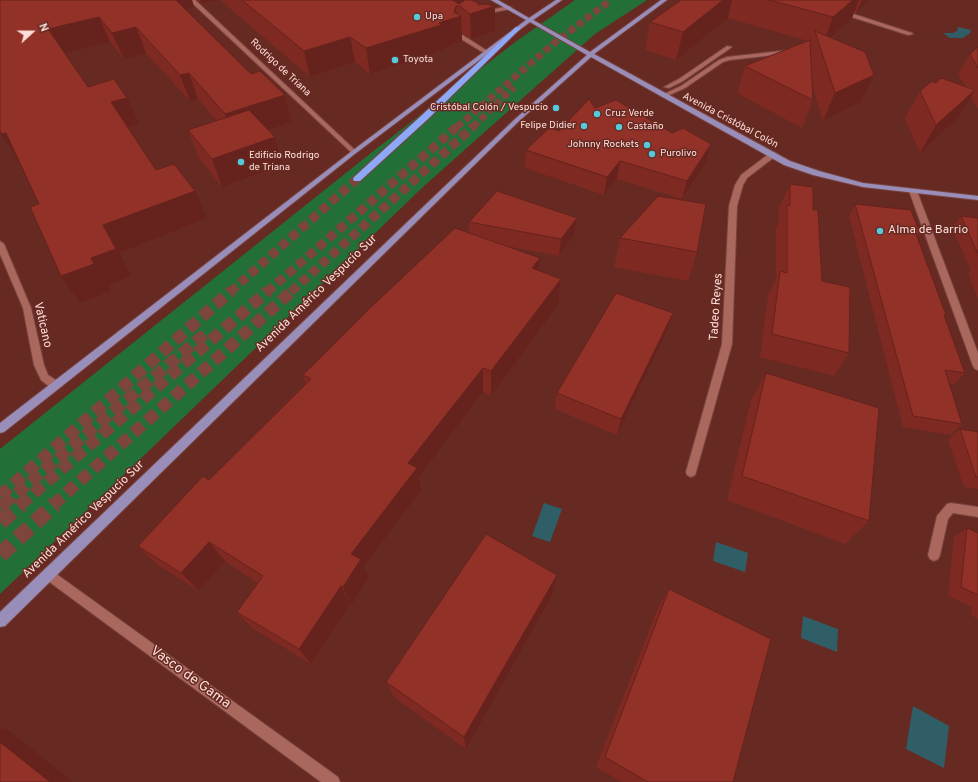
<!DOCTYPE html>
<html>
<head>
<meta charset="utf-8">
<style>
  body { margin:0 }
  #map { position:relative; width:978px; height:782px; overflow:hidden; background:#672a23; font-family:Overpass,sans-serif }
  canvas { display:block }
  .north { position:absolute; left:12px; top:12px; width:40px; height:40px; -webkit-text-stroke:3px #672a23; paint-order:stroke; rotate:69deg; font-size:11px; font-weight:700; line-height:16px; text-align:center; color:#fdded9 }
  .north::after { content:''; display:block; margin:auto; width:14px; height:18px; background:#fdded9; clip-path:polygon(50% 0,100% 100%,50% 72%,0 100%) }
</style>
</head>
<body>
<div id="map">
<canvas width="978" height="782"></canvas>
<div class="north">N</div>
</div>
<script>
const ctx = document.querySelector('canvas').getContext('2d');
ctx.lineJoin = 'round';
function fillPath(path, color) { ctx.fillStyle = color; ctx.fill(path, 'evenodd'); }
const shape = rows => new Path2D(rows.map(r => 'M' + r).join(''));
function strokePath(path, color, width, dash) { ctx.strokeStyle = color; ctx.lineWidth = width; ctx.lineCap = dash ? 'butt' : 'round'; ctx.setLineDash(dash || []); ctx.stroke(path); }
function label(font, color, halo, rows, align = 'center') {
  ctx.font = font + ' Overpass,sans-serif'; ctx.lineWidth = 3; ctx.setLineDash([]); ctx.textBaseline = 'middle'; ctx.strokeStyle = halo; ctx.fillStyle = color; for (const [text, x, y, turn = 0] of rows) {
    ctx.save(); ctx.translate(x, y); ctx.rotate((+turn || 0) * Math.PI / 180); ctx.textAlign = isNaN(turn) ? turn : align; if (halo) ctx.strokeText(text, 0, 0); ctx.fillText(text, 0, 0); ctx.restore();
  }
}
const green = shape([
  [575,0,647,0,595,34,424,186,0,594,0,449,376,149,518,40]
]);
const water = shape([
  [958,27,971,30,970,33,963,38,950,38,943,33,953,33,957,31],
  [544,503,562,509,550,542,532,536],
  [716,542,748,553,745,572,713,561],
  [803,616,838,629,837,652,801,638],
  [913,706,949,726,944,768,906,749]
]);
const motorwayTunnelFar3 = shape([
  [457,127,553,44,611,0],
  [473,127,514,87]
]);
const motorwayTunnelFar2 = shape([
  [230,292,357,179],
  [267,292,458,126],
  [291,292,474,126]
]);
const motorwayTunnelFar1 = shape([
  [0,496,231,291],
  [3,505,206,333],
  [20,505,268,291],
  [53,505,292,291]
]);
const motorwayTunnel = shape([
  [0,508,5,504],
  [0,522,21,504],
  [0,555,55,504]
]);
const service = shape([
  [509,6,512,8,511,9,483,14,480,12,509,6],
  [841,10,912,33,913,34,908,35,839,13,838,12,841,10],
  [457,32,461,32,461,34,489,52,484,53,456,36,457,32],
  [727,46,732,47,683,81,669,88,664,87,679,79,727,46],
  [790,50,792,51,792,53,730,60,723,62,685,88,665,97,660,96,681,86,719,60,727,57,790,50],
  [951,503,978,507,978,517,953,513,948,519,940,555,938,559,934,561,930,559,928,555,937,516,947,504,951,503]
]);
const minor = shape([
  [189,0,195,0,356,151,356,153,352,153,189,0],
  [770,153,776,153,777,155,747,178,743,185,737,206,732,344,696,472,695,475,691,477,687,475,686,472,722,344,729,206,735,185,741,175,770,153],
  [910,189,916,189,917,191,978,353,978,370,975,369,973,366,909,191,910,189],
  [0,241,4,244,31,308,44,365,48,375,59,382,60,385,59,388,51,388,41,380,34,365,23,308,0,254,0,241],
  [48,568,338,777,340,782,321,782,44,578,42,574,44,570,48,568]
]);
const primary = shape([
  [491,0,498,0,529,18,556,0,562,0,533,20,590,52,661,0,667,0,594,54,790,161,819,171,863,183,978,196,978,200,863,187,813,175,784,165,591,57,518,122,5,626,0,627,0,612,514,120,587,55,530,22,356,153,4,432,0,433,0,423,352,151,526,20,491,0]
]);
const motorway = shape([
  [516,27,521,28,428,119,360,181,354,181,353,179,354,177,422,115,516,27]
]);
const wall = shape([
  [0,0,192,0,194,7,185,9,251,74,285,95,292,122,268,130,275,137,283,165,222,187,199,158,188,130,217,121,198,99,190,101,146,53,124,59,110,42,65,53,88,87,139,124,128,128,156,170,207,218,119,253,132,276,109,285,111,291,80,303,39,204,19,161,1,134],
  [197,0,219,0,202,4],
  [220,0,471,0,479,5,495,6,495,31,471,39,462,33,462,31,462,41,443,48,443,50,370,74,355,62,310,77],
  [681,0,870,0,856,13,854,13,852,18,831,38,874,75,861,102,823,121,812,84,813,100,802,128,737,93,745,66,808,41,728,18,676,60,645,50,650,22],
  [978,47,978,109,971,97,959,117,920,153,905,118,920,91,936,83,965,86,958,74,970,54],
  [595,108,672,133,711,144,706,162,682,199,617,179,604,195,525,168,526,150,559,131],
  [790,184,813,210,822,281,849,353,834,376,760,357,768,295,776,279,776,229,779,222,779,208],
  [855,204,920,234,917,238,946,315,945,317,965,373,954,384,949,383,962,424,951,435,903,427,849,216],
  [961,216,978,218,978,299,968,273,971,270,952,228],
  [577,218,574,235,559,256,507,246,540,258,539,271,561,279,558,305,491,396,483,392,419,477,421,490,364,566,369,578,351,605,350,604,311,664,252,628,237,612,258,583,225,561,199,591,158,565,138,546,209,480,306,383,303,375,469,233,469,222],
  [620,238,697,252,688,281,614,267],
  [673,313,668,329,617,435,555,409,557,393],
  [766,373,869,521,845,544,727,500,751,400],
  [960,429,978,432,978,489,964,487,948,440],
  [967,528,978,533,978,619,971,615,972,607,948,596,954,537],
  [557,575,552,595,466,749,394,697,386,682],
  [669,589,733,782,622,782,596,767,658,608]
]);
const shadedWall = shape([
  [168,0,192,0,194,7,173,12],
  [200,0,219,0,202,4],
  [438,0,463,0,463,9,462,9,461,6,456,6,457,18,461,16,462,41,443,48,443,50,370,74,366,48],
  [723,0,732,0,728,18,676,60,683,32],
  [853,0,859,0,852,18,822,46,833,17],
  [862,0,870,0,856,13],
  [495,6,495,31,471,39,470,14],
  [99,17,110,42,61,54,48,29],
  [136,27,146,53,124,59,112,33],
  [350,37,355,62,310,77,304,51],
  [189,73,198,99,190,101,180,75],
  [874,75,861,102,823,121,835,93],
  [975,90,959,117,920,153,936,125],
  [285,95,292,122,234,141,225,114],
  [127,98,139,124,124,129,111,102],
  [6,133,19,161,1,134],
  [275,137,283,165,222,187,212,159],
  [711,144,706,162,682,199,687,181],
  [620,161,617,179,604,195,607,177],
  [195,191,207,218,119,253,132,276,109,285,111,291,80,303,61,276,103,225],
  [577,218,574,235,559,256,561,239],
  [540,258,538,283,532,268],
  [561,279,558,305,491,396,491,371],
  [673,313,668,329,617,435,621,419],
  [483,368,483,392,419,477,421,490,364,566,369,578,351,605,343,587,351,554,408,463],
  [209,542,225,561,199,591,181,573],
  [557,575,552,595,466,749,464,737],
  [341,586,350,604,311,664,299,649],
  [0,728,8,730,73,782,50,782,0,742]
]);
const building = shape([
  [0,0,176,0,251,74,260,71,285,95,225,114,189,73,180,75,136,27,112,33,99,17,48,29,88,87,114,79,127,98,111,102,156,170,174,164,195,191,103,225,116,249,91,258,94,264,61,276,30,207,39,204,6,133,1,134,0,131,0,0],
  [242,0,452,0,459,4,464,1,463,0,470,0,477,2,479,5,485,4,495,6,470,14,462,8,461,6,456,6,454,12,461,16,439,23,441,25,366,48,350,37,304,51,242,0],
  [681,0,723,0,683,32,650,22,681,0],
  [769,0,853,0,833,17,769,0],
  [815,31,865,52,874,75,835,93,815,31],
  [810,40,813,100,745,66,810,40],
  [978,47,978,68,970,54,978,47],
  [941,78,975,90,936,125,920,91,932,81,936,83,941,78],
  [589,99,595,108,616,100,672,133,683,128,711,144,687,181,620,161,607,177,526,150,549,128,559,131,589,99],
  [249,110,275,137,212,159,188,130,249,110],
  [790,184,813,187,813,210,818,210,822,281,850,287,849,353,772,334,780,271,787,273,787,205,790,206,790,184],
  [497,191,577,218,561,239,469,222,497,191],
  [658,196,706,204,697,252,620,238,658,196],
  [855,204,911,210,920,234,916,234,946,315,944,315,965,373,945,370,962,424,913,416,855,204],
  [961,216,978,218,978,254,961,216],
  [455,228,540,258,532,268,561,279,491,371,483,368,408,463,417,468,351,554,361,559,343,587,341,586,299,649,237,612,263,576,209,542,181,573,138,546,203,476,209,480,311,379,303,375,369,309,455,228],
  [616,293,673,313,621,419,557,393,616,293],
  [766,373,879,408,869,521,742,476,766,373],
  [960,429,978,432,978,477,976,477,960,429],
  [967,528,978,533,978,595,961,587,967,528],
  [486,534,557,575,464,737,386,682,486,534],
  [669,589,771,639,733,782,648,782,605,757,669,589],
  [0,742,50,782,0,782,0,742]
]);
const markers = [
  [417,17,4,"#54cadc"],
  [395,60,4,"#54cadc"],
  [556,108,4,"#54cadc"],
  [597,114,4,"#54cadc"],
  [584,126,4,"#54cadc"],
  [619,127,4,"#54cadc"],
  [647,145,4,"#54cadc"],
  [652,154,4,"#54cadc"],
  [241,162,4,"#54cadc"],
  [880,231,4,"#54cadc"]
];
const farPoinames = [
  ["Upa",425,17],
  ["Toyota",403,60],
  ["Cristóbal Colón / Vespucio",548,108,"right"],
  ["Cruz Verde",605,114],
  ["Felipe Didier",576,126,"right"],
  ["Castaño",627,127],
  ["Johnny Rockets",639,145,"right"],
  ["Purolivo",660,154],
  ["Edificio Rodrigo",249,156],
  ["de Triana",249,168]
];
const farStreetnames = [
  ["Rodrigo de Triana",280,68,43],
  ["Avenida Cristóbal Colón",730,121,28]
];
const poiNames = [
  ["Alma de Barrio",888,231]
];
const streetNames = [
  ["Avenida Américo Vespucio Sur",317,294,-44],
  ["Tadeo Reyes",717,307,-86],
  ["Vaticano",42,325,77],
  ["Avenida Américo Vespucio Sur",84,520,-44]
];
const nearStreetnames = [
  ["Vasco de Gama",190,678,36]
];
fillPath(green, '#236f38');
fillPath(water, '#2f5e66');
strokePath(motorwayTunnelFar3, '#7e453e', 7, [7, 3.5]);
strokePath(motorwayTunnelFar2, '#7e453e', 9, [9, 4.5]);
strokePath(motorwayTunnelFar1, '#7e453e', 12, [12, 6]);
strokePath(motorwayTunnel, '#7e453e', 16, [16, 8]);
strokePath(service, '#784440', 2);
strokePath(minor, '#784440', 2);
strokePath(primary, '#784440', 2);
strokePath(motorway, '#784440', 2);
fillPath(service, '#aa675d');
fillPath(minor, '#aa675d');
fillPath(primary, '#998eb9');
fillPath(motorway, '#8da8f7');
fillPath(wall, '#7e2a22');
fillPath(shadedWall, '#66221c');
fillPath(building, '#923128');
strokePath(building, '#66221c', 1);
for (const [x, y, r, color] of markers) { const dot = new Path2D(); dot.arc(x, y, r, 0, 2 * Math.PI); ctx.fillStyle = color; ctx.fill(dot); strokePath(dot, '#672a23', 1.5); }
label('10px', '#fdded9', '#672a23', farPoinames, 'left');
label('10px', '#fdded9', '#672a23', farStreetnames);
label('12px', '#fdded9', '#672a23', poiNames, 'left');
label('12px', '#fdded9', '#672a23', streetNames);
label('14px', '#fdded9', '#672a23', nearStreetnames);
</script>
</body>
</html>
